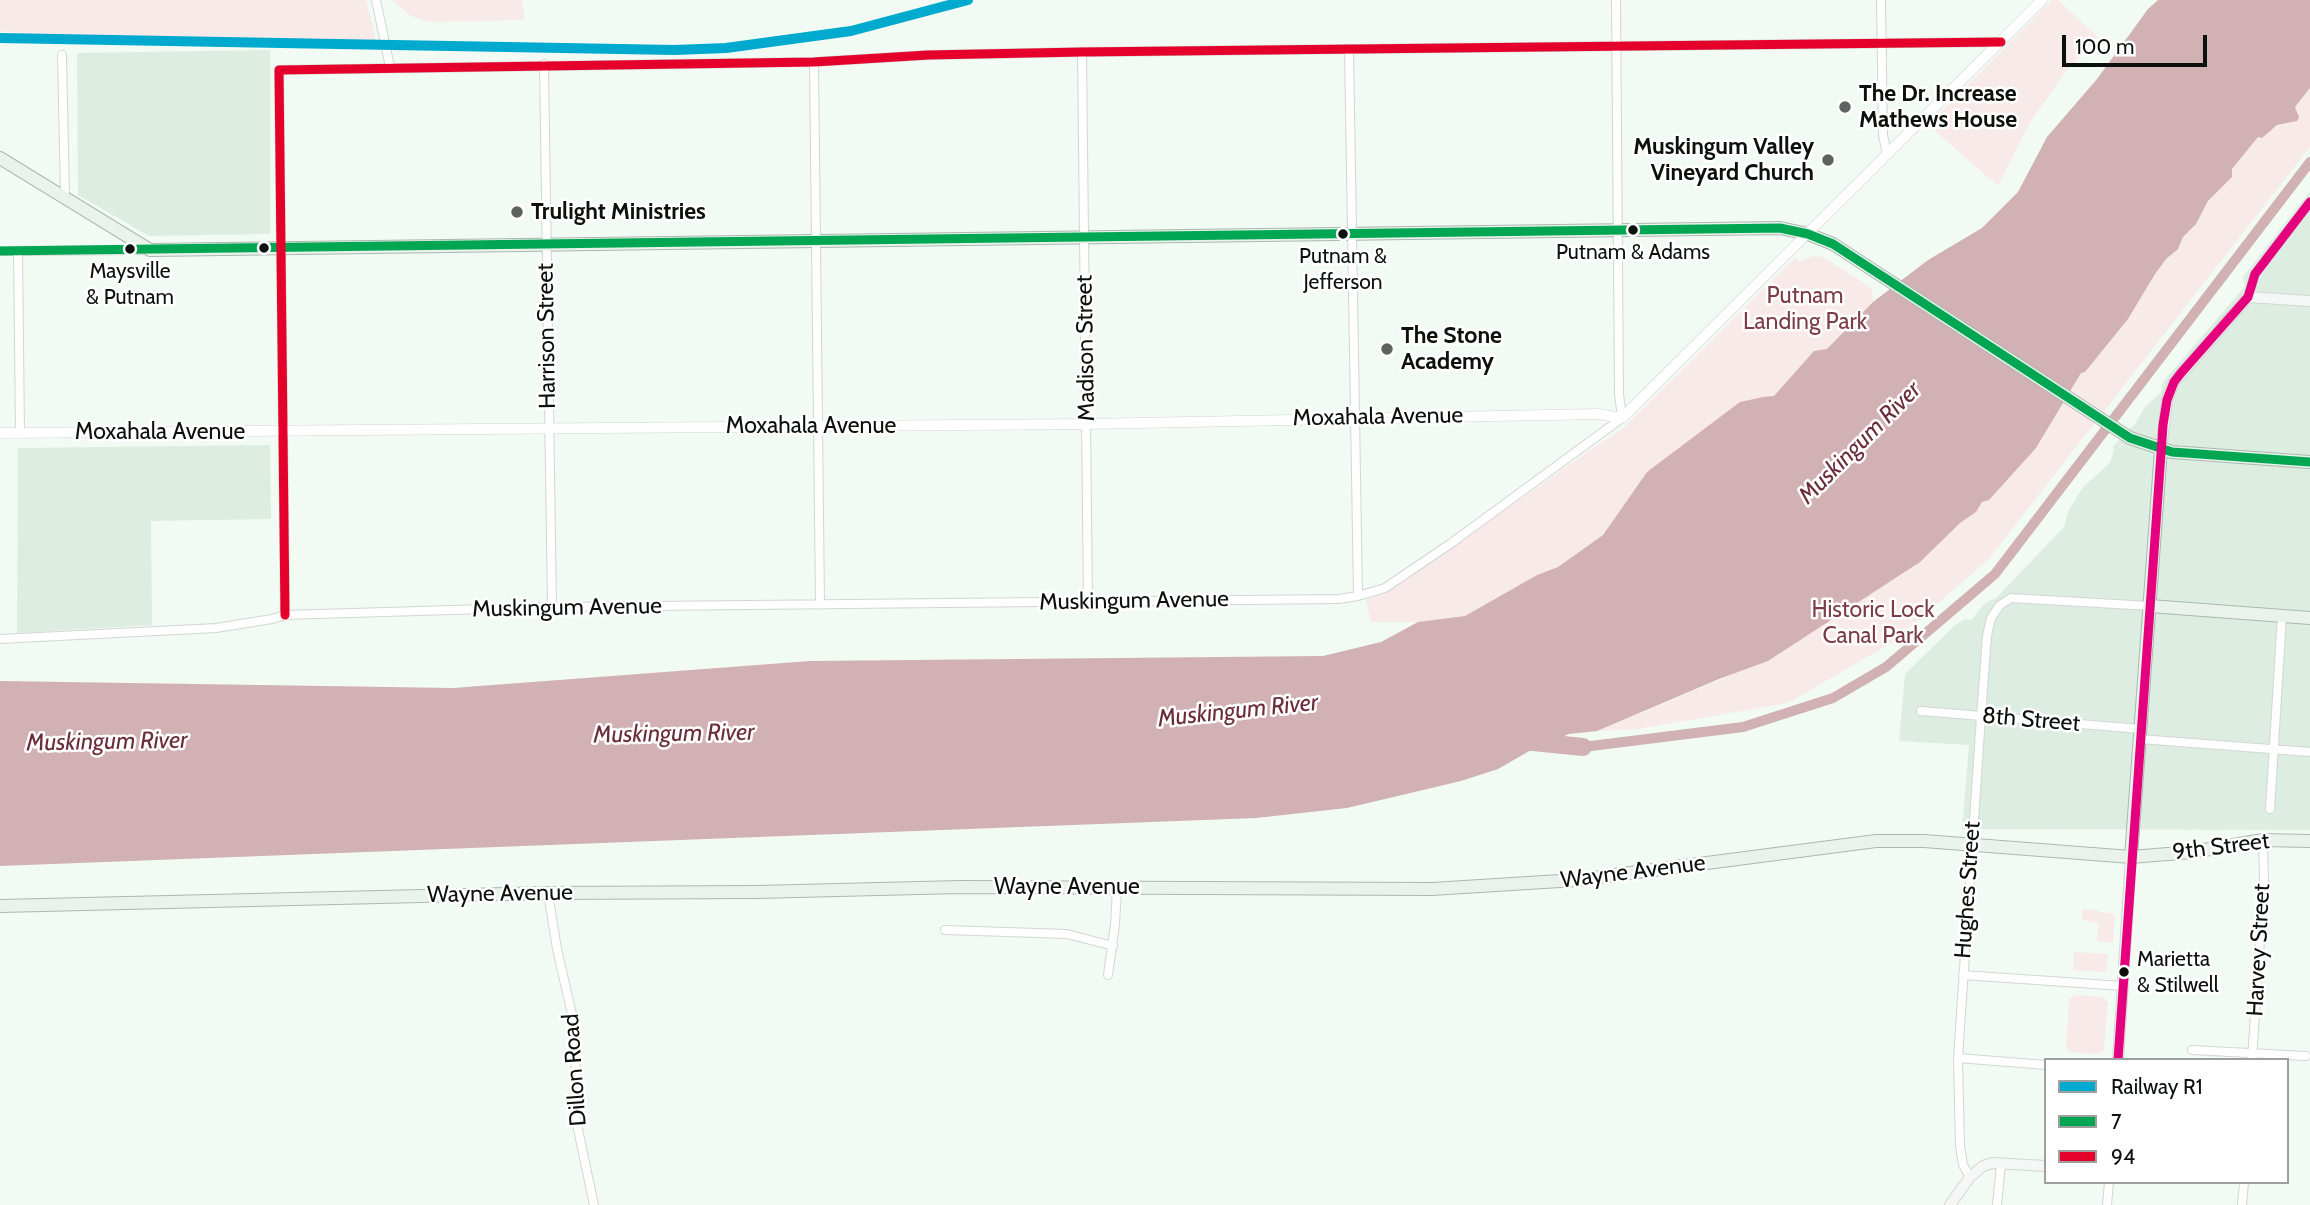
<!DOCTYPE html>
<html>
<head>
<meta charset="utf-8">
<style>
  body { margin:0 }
  #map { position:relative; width:2310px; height:1205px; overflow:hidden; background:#f2faf4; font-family:Cabin,sans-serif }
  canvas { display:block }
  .legend { position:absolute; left:2044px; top:1058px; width:245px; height:126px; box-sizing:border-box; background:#fff; border:2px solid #9ea09f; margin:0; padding:9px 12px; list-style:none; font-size:21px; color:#0d110e }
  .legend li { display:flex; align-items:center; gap:14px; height:35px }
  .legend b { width:35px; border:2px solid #9ea09f }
  .scale { position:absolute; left:2062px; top:35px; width:145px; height:32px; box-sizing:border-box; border:4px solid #0d110e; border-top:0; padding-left:9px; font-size:21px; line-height:24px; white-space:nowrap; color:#0d110e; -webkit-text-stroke:5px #fff; paint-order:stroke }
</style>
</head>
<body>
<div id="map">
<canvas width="2310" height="1205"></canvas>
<ul class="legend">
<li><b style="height:9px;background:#00a9ce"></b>Railway R1</li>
<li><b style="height:9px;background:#00a651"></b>7</li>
<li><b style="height:9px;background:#e4002b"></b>94</li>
</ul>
<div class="scale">100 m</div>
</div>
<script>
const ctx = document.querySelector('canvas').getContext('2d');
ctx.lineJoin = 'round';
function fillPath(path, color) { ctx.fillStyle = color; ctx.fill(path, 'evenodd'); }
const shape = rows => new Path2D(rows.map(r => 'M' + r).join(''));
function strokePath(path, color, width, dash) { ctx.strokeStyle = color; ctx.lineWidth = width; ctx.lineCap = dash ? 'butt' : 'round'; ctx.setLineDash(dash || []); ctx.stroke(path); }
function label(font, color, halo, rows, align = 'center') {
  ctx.font = font + ' Cabin,sans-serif'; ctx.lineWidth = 5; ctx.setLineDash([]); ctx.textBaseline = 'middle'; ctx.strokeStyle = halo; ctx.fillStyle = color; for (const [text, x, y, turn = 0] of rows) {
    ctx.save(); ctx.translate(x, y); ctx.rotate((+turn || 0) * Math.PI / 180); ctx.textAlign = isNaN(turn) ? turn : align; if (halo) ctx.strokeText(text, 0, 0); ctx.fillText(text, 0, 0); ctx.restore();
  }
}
const built = shape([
  [270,50,270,234,149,236,78,195,77,53],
  [2310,191,2310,830,1962,829,1969,745,1899,741,1905,674,1953,627,1965,619,1971,620,1985,603,1997,597,2064,527,2068,512,2083,487,2109,464,2114,451,2113,446,2135,424,2145,407,2161,392,2163,382,2245,286,2243,277],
  [270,445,271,519,151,521,152,625,17,633,18,448]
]);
const green = shape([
  [0,0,366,0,376,41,49,36,0,31],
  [392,0,522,0,525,20,429,22,411,16],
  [2052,0,2058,0,2098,37,2063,75,2029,124,1998,186,1928,125],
  [2310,88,2310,147,1988,560,1893,642,1788,703,1638,729,1597,731,1727,677,1976,512,1982,502,2036,448,2081,373,2085,372,2128,319,2155,274,2166,259,2178,249,2183,237,2196,224,2208,201,2231,177,2232,169,2258,137,2262,138,2277,125,2297,121,2295,107],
  [1814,256,1823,257,1872,288,1873,302,1827,349,1813,352,1774,397,1763,397,1647,472,1603,535,1558,567,1537,575,1465,616,1418,622,1371,622,1366,600,1394,588,1600,443,1620,431,1796,257,1799,261],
  [2083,909,2099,910,2099,912,2110,913,2115,916,2113,943,2097,941,2098,923,2082,920],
  [2074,952,2108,954,2106,972,2073,970],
  [2075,995,2104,997,2108,1002,2104,1050,2099,1054,2070,1052,2066,1047,2069,999]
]);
const water = shape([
  [2158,0,2310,0,2310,88,2295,107,2299,117,2297,121,2277,125,2262,138,2258,137,2232,169,2232,177,2208,201,2196,224,2183,237,2178,249,2166,259,2155,274,2128,319,2085,372,2081,373,2036,448,1989,500,1982,502,1976,512,1960,523,1920,562,1768,661,1719,679,1597,731,1569,734,1531,750,1498,769,1461,781,1347,808,1256,818,0,866,0,681,453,688,810,661,1323,656,1381,642,1418,622,1465,616,1537,575,1558,567,1603,535,1647,472,1740,402,1763,397,1774,396,1814,351,1827,349,1873,302,1928,260,1982,228,2018,192,2047,137,2097,79,2148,9]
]);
const canal = shape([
  [1583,747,1743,727,1833,698,1886,667,1995,574,2310,162]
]);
const river = shape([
  [1523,741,1583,747]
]);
const minor = shape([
  [376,0,390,67],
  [1881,0,1883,135,1887,155],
  [1349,49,1358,596],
  [1082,52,1088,602],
  [62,55,65,197],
  [814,62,820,605],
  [544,64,552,607],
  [0,251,148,250],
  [18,251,20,433],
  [2248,297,2255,274,2310,202],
  [285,615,279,70,814,62,928,55,1082,52,2001,42],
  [0,639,216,628,272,619,285,615,552,607,1339,599,1358,596,1385,588,1450,544,1622,418,1619,394,1616,0],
  [1921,711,2141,729],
  [2140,739,2310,752],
  [2270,809,2282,616],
  [548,893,557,949,576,1032,575,1115,594,1205],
  [945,930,1067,934,1113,946],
  [1108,975,1115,924,1117,888],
  [1963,975,2123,986],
  [2192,1050,2306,1056],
  [1958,1058,2046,1065],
  [2252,1060,2264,880,2263,840],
  [1970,1177,1963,1165,1960,1146,1958,1058,1981,716,1987,636,1991,618,2000,605,2011,598,2150,606],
  [1997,1205,2001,1164],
  [2107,1205,2109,1182],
  [2242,1205,2244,1182]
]);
const tertiary = shape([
  [0,433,1086,424,1599,414,1622,418,2042,0]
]);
const secondary = shape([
  [2161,449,2167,400,2174,382,2248,297,2310,301],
  [2118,1060,2131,857],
  [1950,1205,1970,1177,1983,1166,1992,1163,2046,1166]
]);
const primary = shape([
  [0,158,150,250,1780,228,1808,234,1833,244,2130,438,2172,452,2310,462],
  [2150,606,2310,618],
  [2131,857,2161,449],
  [0,906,548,893,757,892,960,887,1432,889,1576,880,1876,841,1924,841,2131,857,2192,852,2263,840,2310,841]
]);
const bus1 = shape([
  [0,251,1780,228,1808,234,1833,244,2130,438,2172,452,2310,462]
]);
const bus2 = shape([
  [285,615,279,70,814,62,928,55,1082,52,2001,42]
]);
const bus3 = shape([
  [2118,1060,2163,425,2167,400,2174,382,2181,373,2248,297,2255,274,2310,202]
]);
const rail1 = shape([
  [0,38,675,50,726,48,851,31,968,0]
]);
const markers = [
  [1845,107,7,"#5d635e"],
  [1828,160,7,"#5d635e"],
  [517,212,7,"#5d635e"],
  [1633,230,6,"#0d110e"],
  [1343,234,6,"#0d110e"],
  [264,248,6,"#0d110e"],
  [130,249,6,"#0d110e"],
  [1387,349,7,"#5d635e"],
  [2124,972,6,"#0d110e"]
];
const busNames = [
  ["Putnam & Adams",1633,253],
  ["Putnam &",1343,257],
  ["Jefferson",1343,283],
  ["Maysville",130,272],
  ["& Putnam",130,298],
  ["Marietta",2137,960,"left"],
  ["& Stilwell",2137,986,"left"]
];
const poiNames = [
  ["The Dr. Increase",1859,94],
  ["Mathews House",1859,120],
  ["Muskingum Valley",1814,147,"right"],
  ["Vineyard Church",1814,173,"right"],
  ["Trulight Ministries",531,212],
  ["The Stone",1401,336],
  ["Academy",1401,362]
];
const parkNames = [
  ["Putnam",1805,296],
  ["Landing Park",1805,322],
  ["Historic Lock",1873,610],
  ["Canal Park",1873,636]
];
const streetNames = [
  ["Harrison Street",547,336,-91],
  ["Madison Street",1086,348,-91],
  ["Moxahala Avenue",1378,417,-1],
  ["Moxahala Avenue",811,426],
  ["Moxahala Avenue",160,432],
  ["Muskingum Avenue",1134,601,-1],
  ["Muskingum Avenue",567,608,-1],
  ["8th Street",2031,720,5],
  ["9th Street",2221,847,-7],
  ["Wayne Avenue",1633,872,-7],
  ["Wayne Avenue",1067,887],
  ["Hughes Street",1968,890,-86],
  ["Wayne Avenue",500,894,-1],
  ["Harvey Street",2259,950,-87],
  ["Dillon Road",575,1070,-94]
];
const waterNames = [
  ["Muskingum River",1860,443,-45],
  ["Muskingum River",1238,711,-6],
  ["Muskingum River",674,734,-1],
  ["Muskingum River",107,742,-1]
];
fillPath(built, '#ddede2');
fillPath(green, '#f9eaea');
fillPath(water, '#d1b1b4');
strokePath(canal, '#d1b1b4', 10);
strokePath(river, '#d1b1b4', 18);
strokePath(minor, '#d2d7d3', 10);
strokePath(tertiary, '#d2d7d3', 11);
strokePath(secondary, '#d2d7d3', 12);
strokePath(primary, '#a9b9af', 14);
strokePath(minor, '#fdfefd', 8);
strokePath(tertiary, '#fdfefd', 10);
strokePath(secondary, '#f4f7f5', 10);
strokePath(primary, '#eaf2ec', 12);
strokePath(bus1, '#00a651', 9);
strokePath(bus2, '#e4002b', 9);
strokePath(bus3, '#e5007d', 9);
strokePath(rail1, '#00a9ce', 10);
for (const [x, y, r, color] of markers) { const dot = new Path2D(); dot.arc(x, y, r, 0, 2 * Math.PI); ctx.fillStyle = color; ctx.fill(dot); strokePath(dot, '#fff', 2.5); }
label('21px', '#0d110e', '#fff', busNames);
label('bold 23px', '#0d110e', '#fff', poiNames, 'left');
label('23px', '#7c3c48', '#fff', parkNames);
label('23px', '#0d110e', '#fff', streetNames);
label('italic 24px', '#6b2d3a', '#fff', waterNames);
</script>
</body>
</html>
